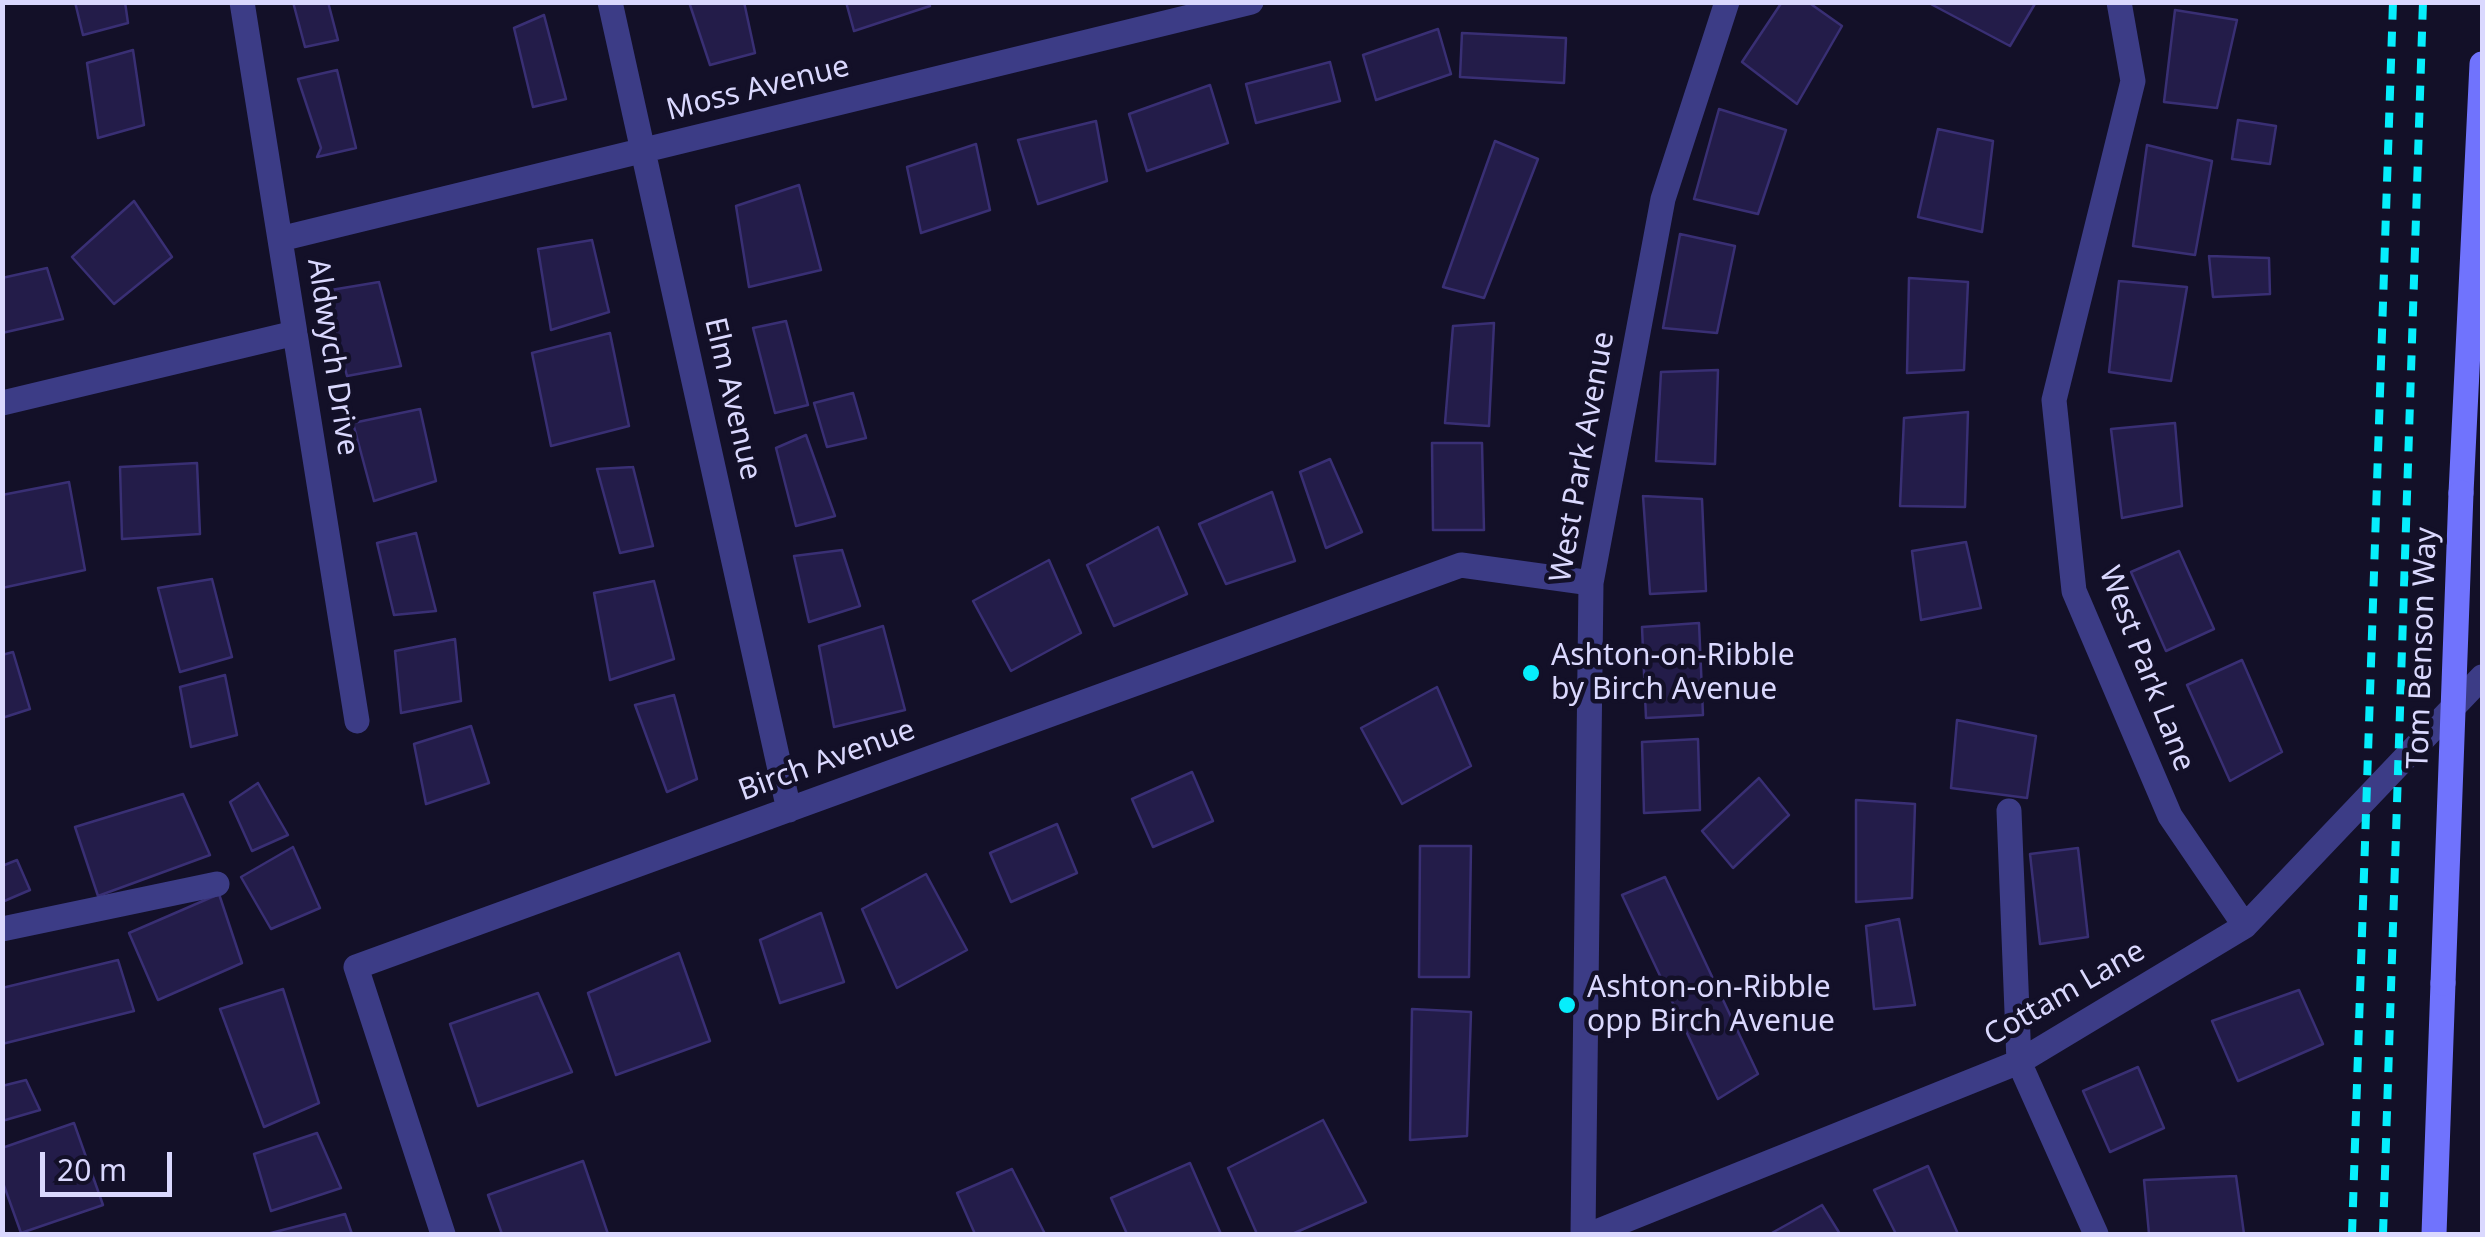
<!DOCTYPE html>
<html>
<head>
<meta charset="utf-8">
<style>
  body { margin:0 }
  #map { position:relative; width:2485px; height:1237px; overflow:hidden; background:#131028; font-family:"Noto Sans",sans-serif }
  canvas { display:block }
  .frame { position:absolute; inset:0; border:5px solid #dad8fe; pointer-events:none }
  .scale { position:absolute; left:40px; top:1152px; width:132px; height:45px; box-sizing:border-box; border:5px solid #dad8fe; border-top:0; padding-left:12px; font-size:30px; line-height:35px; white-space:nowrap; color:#dad8fe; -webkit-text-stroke:8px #131028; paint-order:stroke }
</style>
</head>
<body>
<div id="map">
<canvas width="2485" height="1237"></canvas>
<div class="frame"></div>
<div class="scale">20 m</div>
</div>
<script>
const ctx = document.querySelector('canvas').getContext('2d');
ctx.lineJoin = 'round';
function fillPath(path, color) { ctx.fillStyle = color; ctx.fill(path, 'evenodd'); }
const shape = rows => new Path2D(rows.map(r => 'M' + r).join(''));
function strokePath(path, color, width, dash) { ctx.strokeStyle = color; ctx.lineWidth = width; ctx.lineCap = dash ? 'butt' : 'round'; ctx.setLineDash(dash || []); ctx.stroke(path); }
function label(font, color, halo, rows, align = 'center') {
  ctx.font = font + ' "Noto Sans",sans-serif'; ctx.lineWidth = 9; ctx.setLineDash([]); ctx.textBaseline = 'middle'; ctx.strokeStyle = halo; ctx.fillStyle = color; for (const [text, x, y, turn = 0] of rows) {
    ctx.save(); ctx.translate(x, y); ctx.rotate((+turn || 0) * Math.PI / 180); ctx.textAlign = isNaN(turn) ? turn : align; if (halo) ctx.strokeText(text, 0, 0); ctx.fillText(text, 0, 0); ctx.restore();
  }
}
const building = shape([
  [75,2,125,2,128,23,83,35,75,2],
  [293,2,328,2,338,40,305,47,293,2],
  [689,2,744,2,755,53,710,65,689,2],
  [846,2,929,2,930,6,854,31,846,2],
  [1782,2,1808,2,1842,26,1797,104,1742,62,1782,2],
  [1927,2,2036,2,2010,46,1927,2],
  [2175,10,2237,20,2217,108,2164,102,2175,10],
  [544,15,566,99,533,107,514,28,544,15],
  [1438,29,1451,74,1376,100,1363,55,1438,29],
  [1462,33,1566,38,1564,83,1460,77,1462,33],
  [133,50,144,125,98,138,87,63,133,50],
  [1330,62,1340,101,1256,123,1246,84,1330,62],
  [337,70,356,148,317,157,321,148,298,79,337,70],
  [1210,85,1228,143,1147,171,1129,114,1210,85],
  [1719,109,1786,130,1758,214,1694,199,1719,109],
  [2238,120,2276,126,2270,164,2232,159,2238,120],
  [1096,121,1107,181,1038,204,1018,140,1096,121],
  [1938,129,1993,141,1982,232,1918,217,1938,129],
  [1495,141,1538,159,1484,298,1443,287,1495,141],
  [976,144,990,210,921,233,907,167,976,144],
  [2147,145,2212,161,2195,255,2133,246,2147,145],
  [799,185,821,270,749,287,736,206,799,185],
  [134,201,172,257,114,304,72,257,134,201],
  [1680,234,1735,246,1717,333,1663,328,1680,234],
  [592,240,609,312,551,330,538,249,592,240],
  [2209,256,2269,258,2270,294,2213,297,2209,256],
  [47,268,63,319,2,333,2,278,47,268],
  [1909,278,1968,282,1964,370,1907,373,1909,278],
  [2119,281,2187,287,2171,381,2109,372,2119,281],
  [379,282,401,366,347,376,325,291,379,282],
  [786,321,808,405,775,413,753,328,786,321],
  [1494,323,1489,426,1445,423,1453,326,1494,323],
  [610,333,629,426,551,446,532,353,610,333],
  [1718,370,1715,464,1656,461,1661,372,1718,370],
  [853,393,866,438,827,447,814,403,853,393],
  [420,409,436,481,374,501,353,423,420,409],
  [1968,412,1965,507,1900,506,1904,418,1968,412],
  [2175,423,2182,506,2122,518,2111,429,2175,423],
  [806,435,835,516,796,526,776,448,806,435],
  [1432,443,1482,443,1484,530,1433,530,1432,443],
  [1330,459,1362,532,1326,548,1300,472,1330,459],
  [197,463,200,534,122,539,120,467,197,463],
  [633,467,653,546,620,553,597,469,633,467],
  [69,482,85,570,2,588,2,495,69,482],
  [1272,492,1295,561,1226,584,1199,524,1272,492],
  [1643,496,1702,499,1706,591,1650,594,1643,496],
  [1158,527,1187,594,1114,626,1087,565,1158,527],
  [416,533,436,611,394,615,377,543,416,533],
  [1966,542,1981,608,1921,620,1912,551,1966,542],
  [842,550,860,606,809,622,794,556,842,550],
  [2179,551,2214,629,2166,651,2131,572,2179,551],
  [1049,560,1081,633,1011,671,973,601,1049,560],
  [212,579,232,657,180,672,158,588,212,579],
  [654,581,674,659,610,680,594,593,654,581],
  [1699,623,1703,715,1646,718,1642,627,1699,623],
  [883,626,905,710,834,727,819,646,883,626],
  [455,639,461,701,401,713,395,651,455,639],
  [13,652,30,709,2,718,2,655,13,652],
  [2242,660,2282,752,2230,781,2187,685,2242,660],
  [225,675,237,735,191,747,180,687,225,675],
  [1437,687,1471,766,1402,804,1361,728,1437,687],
  [674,695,697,779,667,792,635,705,674,695],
  [1957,720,2036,736,2027,798,1951,788,1957,720],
  [471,726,489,783,426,804,414,744,471,726],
  [1698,739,1700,810,1644,813,1642,742,1698,739],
  [1192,772,1213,821,1153,847,1132,799,1192,772],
  [1759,778,1789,815,1733,868,1702,831,1759,778],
  [258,783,288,835,252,851,230,802,258,783],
  [183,794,210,855,98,896,75,827,183,794],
  [1856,800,1915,804,1912,898,1856,902,1856,800],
  [1057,824,1077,873,1011,902,990,853,1057,824],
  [1420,846,1471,846,1469,977,1419,977,1420,846],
  [293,847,320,908,271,929,241,877,293,847],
  [2078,848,2088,937,2040,944,2030,854,2078,848],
  [17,860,30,890,2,902,2,866,17,860],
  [926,874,967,950,897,988,862,909,926,874],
  [1665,877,1758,1074,1718,1099,1622,895,1665,877],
  [219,894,242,963,158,1000,129,933,219,894],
  [821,913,844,982,780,1003,760,940,821,913],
  [1899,919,1915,1005,1874,1009,1866,926,1899,919],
  [679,953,710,1041,616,1075,588,993,679,953],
  [118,960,134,1011,2,1044,2,988,118,960],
  [283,989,319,1103,264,1127,220,1009,283,989],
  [2299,990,2323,1044,2238,1081,2212,1021,2299,990],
  [538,993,572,1072,478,1106,450,1024,538,993],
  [1412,1009,1471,1012,1467,1136,1410,1140,1412,1009],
  [2138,1067,2164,1128,2110,1152,2083,1091,2138,1067],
  [26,1080,40,1110,2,1121,2,1086,26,1080],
  [1323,1120,1366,1202,1292,1234,1257,1234,1228,1168,1323,1120],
  [74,1123,103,1205,21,1233,2,1180,2,1148,74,1123],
  [317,1133,341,1188,271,1211,254,1154,317,1133],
  [583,1161,608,1234,502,1234,488,1195,583,1161],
  [1190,1163,1221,1234,1127,1234,1111,1198,1190,1163],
  [1928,1166,1958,1234,1896,1234,1874,1190,1928,1166],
  [1012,1169,1045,1234,975,1234,957,1193,1012,1169],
  [2236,1176,2244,1234,2149,1234,2144,1180,2236,1176],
  [1822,1205,1840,1234,1770,1234,1822,1205],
  [345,1214,352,1234,267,1234,345,1214]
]);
const service = shape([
  [2,929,217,884]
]);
const minor = shape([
  [242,2,357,721],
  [610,2,789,810],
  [2119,2,2133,81,2054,400,2074,591,2170,816,2245,926],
  [280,239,1251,2],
  [2,403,295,333],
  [2009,811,2019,1062,2096,1234],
  [443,1234,356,967,1461,565,1591,583],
  [1583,1234,1591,583,1663,199,1727,2],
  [1591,1234,2019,1062,2245,926,2482,677]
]);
const secondary = shape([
  [2461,493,2482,64],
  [2434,1234,2443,983]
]);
const rail = shape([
  [2352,1234,2393,2],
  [2383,1234,2423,2]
]);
const secondaryBridge = shape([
  [2443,983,2461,493]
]);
const markers = [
  [1531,673,10,"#06eefc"],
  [1567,1005,10,"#06eefc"]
];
const streetNames = [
  ["Moss Avenue",758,89,-14],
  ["Aldwych Drive",332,357,81],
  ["Elm Avenue",732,399,77],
  ["West Park Avenue",1583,457,-80],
  ["Tom Benson Way",2423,648,-88],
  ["West Park Lane",2146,669,69],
  ["Birch Avenue",827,761,-20],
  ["Cottam Lane",2065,994,-30]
];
const poiNames = [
  ["Ashton-on-Ribble",1551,656],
  ["by Birch Avenue",1551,690],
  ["Ashton-on-Ribble",1587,988],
  ["opp Birch Avenue",1587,1022]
];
fillPath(building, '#231c49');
strokePath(building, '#392f74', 2.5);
strokePath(service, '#3c3c86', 25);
strokePath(minor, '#3c3c86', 25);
strokePath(secondary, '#7073fd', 25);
strokePath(rail, '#06eefc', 8, [15, 12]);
strokePath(secondaryBridge, '#7073fd', 25);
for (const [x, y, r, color] of markers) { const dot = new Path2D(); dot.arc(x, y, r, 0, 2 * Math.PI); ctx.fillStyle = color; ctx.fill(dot); strokePath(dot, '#131028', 4); }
label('30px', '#dad8fe', '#131028', streetNames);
label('30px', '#dad8fe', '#131028', poiNames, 'left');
</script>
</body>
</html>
